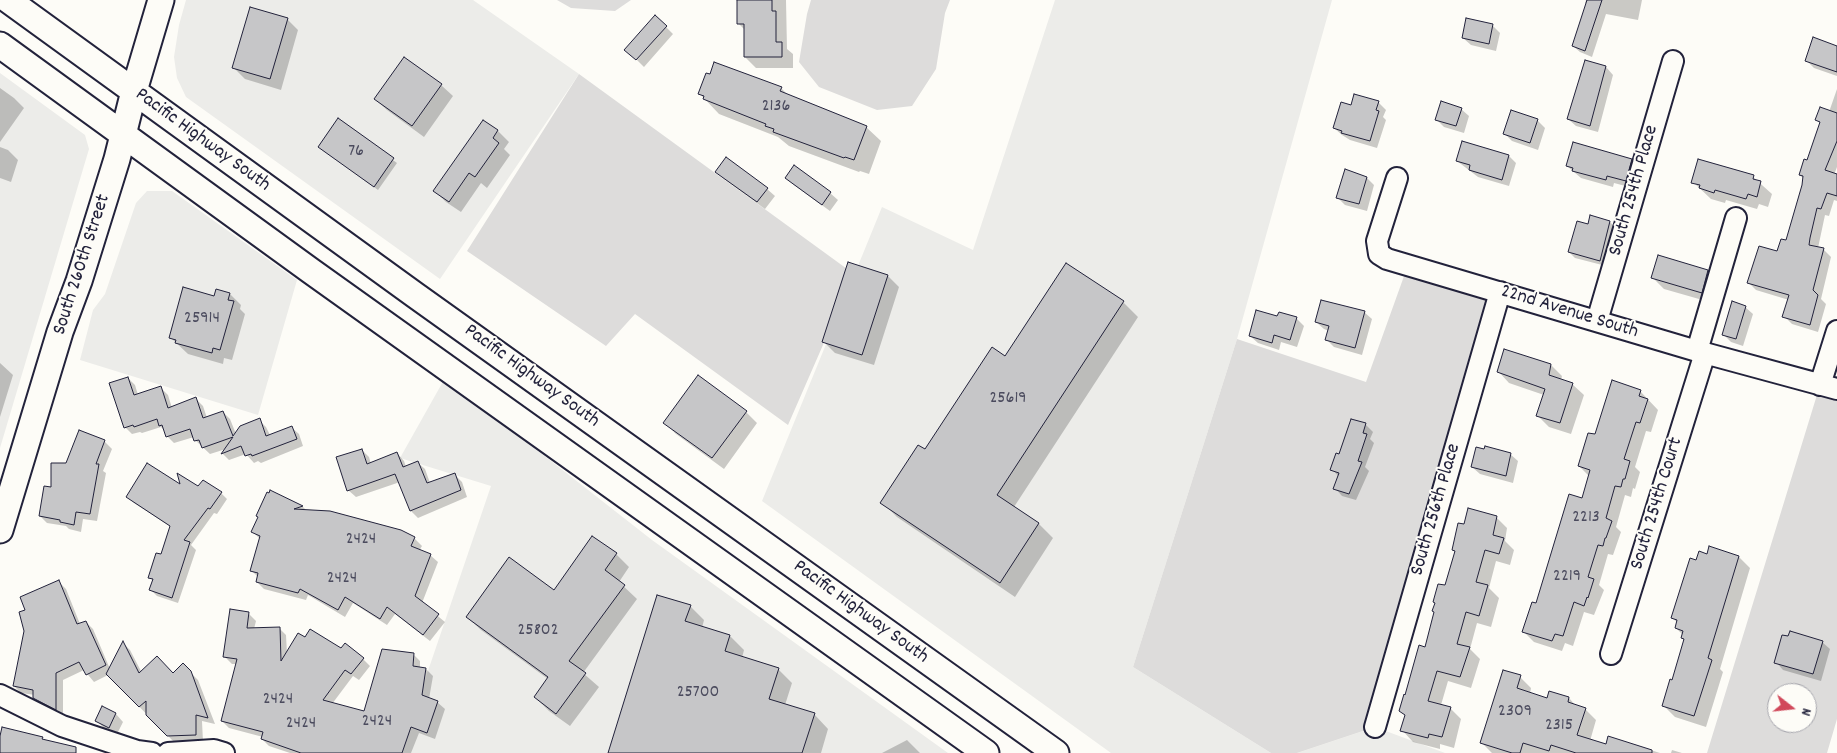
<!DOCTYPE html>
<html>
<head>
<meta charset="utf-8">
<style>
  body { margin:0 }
  #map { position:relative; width:1837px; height:753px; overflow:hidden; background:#fdfcf7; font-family:Dekko,sans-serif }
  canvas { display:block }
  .north { position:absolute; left:1767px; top:683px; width:50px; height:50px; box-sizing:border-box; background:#fdfcf7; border:1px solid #a5a5ac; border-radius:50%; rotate:106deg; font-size:14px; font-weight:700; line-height:20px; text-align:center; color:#22223b }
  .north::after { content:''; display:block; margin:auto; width:18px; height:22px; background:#d1495b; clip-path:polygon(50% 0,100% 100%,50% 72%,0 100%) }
</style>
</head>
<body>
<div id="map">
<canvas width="1837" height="753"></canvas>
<div class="north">N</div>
</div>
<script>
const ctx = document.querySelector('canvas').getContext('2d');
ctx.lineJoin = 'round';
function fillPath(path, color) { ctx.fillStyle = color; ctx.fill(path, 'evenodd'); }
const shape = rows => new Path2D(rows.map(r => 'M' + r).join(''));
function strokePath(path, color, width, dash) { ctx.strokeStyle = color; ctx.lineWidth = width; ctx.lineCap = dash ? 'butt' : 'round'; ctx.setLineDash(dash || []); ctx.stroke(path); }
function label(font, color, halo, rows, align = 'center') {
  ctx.font = font + ' Dekko,sans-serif'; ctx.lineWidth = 4; ctx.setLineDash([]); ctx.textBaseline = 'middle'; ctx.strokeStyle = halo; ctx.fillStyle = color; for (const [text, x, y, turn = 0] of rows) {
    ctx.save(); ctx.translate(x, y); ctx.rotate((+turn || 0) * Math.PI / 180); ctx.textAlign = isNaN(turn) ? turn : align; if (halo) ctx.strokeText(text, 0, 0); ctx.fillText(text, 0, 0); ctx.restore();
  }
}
const built = shape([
  [186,0,473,0,579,74,440,279,186,97,177,78,174,57,179,25],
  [1055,0,1332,0,1237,339,1133,667,1271,753,1111,753,762,501,882,207,973,250],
  [0,73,85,135,89,149,0,448],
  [147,191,172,191,297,280,258,415,80,360,93,310,105,294,136,203],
  [445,378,652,540,948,753,400,753,491,486,400,458],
  [1375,727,1445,753,1297,753]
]);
const green = shape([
  [557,0,631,0,615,11,571,8],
  [811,0,950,0,945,13,936,69,912,106,877,110,819,87,799,62,807,14],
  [579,74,854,274,788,425,635,314,606,346,467,251],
  [1408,265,1500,292,1375,727,1297,753,1271,753,1133,667,1237,339,1366,382],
  [1820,385,1837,389,1837,719,1827,753,1707,753],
  [1777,693,1807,693,1807,723,1777,723]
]);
const shadow = shape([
  [738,0,786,0,787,49,793,54,793,68,756,68,745,57,745,30,738,23],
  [1586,0,1642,0,1638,20,1606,14,1592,57,1580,52,1573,46,1587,5,1585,3],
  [287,19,298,30,281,90,245,79,234,68],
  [1492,25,1500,33,1496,51,1471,45,1463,38],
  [666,27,673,34,644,67,634,57],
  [1837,47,1837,76,1814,68,1806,60],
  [404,58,441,85,453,96,424,137,387,110,375,99],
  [1586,62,1606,67,1613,75,1598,132,1576,126,1568,119],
  [0,88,14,98,24,108,0,142],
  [781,88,790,97,866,127,881,141,869,174,860,171,859,172,789,146,778,137,719,114,700,94],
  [1837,89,1837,167,1834,175,1837,176,1837,201,1834,200,1829,216,1825,215,1818,248,1823,249,1831,257,1821,299,1826,304,1818,332,1792,324,1784,316,1789,300,1756,290,1748,282,1778,253,1787,241,1804,179,1800,175,1807,161,1821,124,1817,120,1829,112],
  [1378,102,1386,110,1383,117,1386,120,1377,148,1350,140,1342,135,1334,128,1352,106],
  [1461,109,1469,116,1464,133,1444,127,1436,119],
  [338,120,397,163,378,190,319,147],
  [1537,120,1545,128,1538,150,1512,141,1505,134],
  [483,121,498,131,509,142,504,149,510,155,487,188,481,183,461,212,446,202,435,191],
  [0,147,8,150,18,160,11,182,0,178],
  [1509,156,1516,163,1509,186,1478,177,1457,161],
  [1631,160,1639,167,1633,188,1614,183,1613,187,1581,178,1567,166],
  [717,172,767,189,775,196,765,209,724,179],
  [1753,177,1772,194,1768,207,1759,204,1757,209,1726,200,1725,203,1711,199,1693,182],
  [786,178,830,193,838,200,830,211,794,185],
  [1367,178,1374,185,1367,211,1345,205,1338,198],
  [1610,222,1616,228,1606,266,1575,258,1569,252,1589,226],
  [1659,256,1708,271,1719,282,1713,303,1664,289,1653,278],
  [888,276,899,287,874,365,835,353,823,341],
  [230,294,241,305,240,309,245,314,232,360,224,358,223,364,188,354,171,338,215,297],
  [1123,302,1138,317,1014,507,1039,524,1053,538,1015,597,897,517,882,502,1006,357],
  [1745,307,1753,314,1743,346,1731,342,1723,334],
  [1364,312,1372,319,1362,355,1334,347,1327,340,1329,331,1324,329,1316,322],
  [1278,318,1296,318,1304,326,1297,347,1281,342,1279,350,1258,343,1250,336],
  [0,363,13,375,0,417],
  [1551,365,1562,376,1561,380,1572,384,1584,395,1571,434,1549,427,1538,416,1544,395,1509,383,1498,371],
  [128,378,135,385,138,395,161,388,168,395,172,408,196,399,203,406,207,418,223,412,230,419,236,434,259,420,266,427,270,435,291,427,299,434,303,446,261,463,258,461,254,463,246,454,229,460,223,454,226,449,210,454,195,440,194,437,174,443,167,436,165,431,161,427,142,433,140,432,132,434,125,427],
  [1640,391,1658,410,1651,432,1646,431,1635,467,1640,472,1635,489,1633,488,1631,497,1625,495,1616,527,1621,532,1613,555,1608,554,1599,585,1604,590,1594,615,1584,612,1573,646,1565,643,1562,651,1534,642,1524,632,1582,500,1589,476,1579,466,1595,436],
  [746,412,757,423,724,469,676,434,664,422],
  [1365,424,1373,432,1370,439,1374,443,1365,467,1369,471,1356,500,1342,496,1335,488,1339,477,1332,469],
  [104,441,112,449,103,471,106,473,97,521,83,519,81,532,69,529,66,526,47,523,40,516,67,464],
  [362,450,369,457,371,464,397,453,404,461,406,467,417,462,425,469,430,483,455,475,462,482,467,497,418,518,411,511,400,482,356,497,348,490],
  [1485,451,1510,454,1518,461,1513,483,1480,474,1472,467],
  [182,486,221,493,227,499,217,514,214,513,191,545,196,550,178,603,157,596,151,590,153,581,150,577,161,556,171,527,134,503,128,497],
  [271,492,303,507,307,511,414,538,422,546,419,551,430,555,438,562,422,603,445,622,430,641,395,614,387,625,353,603,345,617,308,595,306,600,264,589,257,582,258,577,252,571,260,539,253,532],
  [1496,517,1507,528,1505,541,1514,550,1510,565,1496,561,1489,588,1499,598,1491,627,1477,623,1470,649,1480,659,1471,688,1448,681,1441,705,1450,708,1461,719,1454,748,1440,744,1440,749,1413,742,1402,730,1406,716,1400,711,1426,648,1455,552,1453,550,1465,525],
  [616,554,629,567,619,582,637,599,583,673,599,687,570,726,549,711,535,697,548,679,481,630,467,617,555,592],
  [1708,555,1739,557,1750,568,1720,669,1723,672,1706,727,1675,717,1664,706,1673,682,1685,641,1682,638,1683,635,1676,628,1678,623,1672,618,1697,561],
  [59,582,66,589,80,624,86,622,93,629,110,669,123,643,130,650,142,673,173,675,183,665,198,680,215,724,202,721,203,742,175,743,108,675,94,682,84,670,63,680,63,716,42,705,35,698,35,695,21,693,14,686,25,631,27,611],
  [690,606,704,620,702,628,730,636,744,650,742,658,778,669,792,683,785,705,814,714,828,729,821,753,610,753],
  [248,613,256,621,254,629,279,628,286,635,287,654,341,650,363,659,370,666,359,680,353,676,332,704,365,713,413,654,420,661,420,668,426,669,433,676,429,699,437,702,445,709,435,739,419,733,411,753,290,753,269,746,262,739,263,737,229,728,222,721,237,664,232,664,225,657],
  [1789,638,1822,642,1830,649,1821,681,1783,670,1776,662],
  [1520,677,1531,688,1530,694,1548,699,1569,698,1576,706,1585,709,1596,720,1590,741,1606,746,1609,737,1660,753,1492,753,1482,743],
  [102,708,116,714,123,722,117,734,104,728,97,721],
  [907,740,920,753,882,753],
  [1672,750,1682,753,1671,753]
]);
const building = shape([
  [737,0,772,0,772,11,776,11,776,42,782,42,782,57,744,57,744,24,737,24,737,0],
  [1587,0,1602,0,1585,51,1572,46,1587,0],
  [250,7,288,18,270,79,232,68,250,7],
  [655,15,667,26,636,60,624,50,655,15],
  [1466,18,1493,24,1489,44,1462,38,1466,18],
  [1813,37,1837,46,1837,72,1805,61,1813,37],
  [404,57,442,84,412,126,374,99,404,57],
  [1585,60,1606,66,1590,126,1567,119,1585,60],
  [714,62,782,87,780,91,867,126,854,160,845,157,844,158,773,132,774,129,765,126,766,124,703,99,704,96,698,94,706,73,710,74,714,62],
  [1354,94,1379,101,1376,110,1379,111,1370,141,1341,133,1342,131,1333,128,1341,102,1351,105,1354,94],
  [1441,101,1462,108,1456,126,1435,120,1441,101],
  [1820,107,1837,113,1837,141,1825,170,1837,174,1837,196,1827,193,1821,209,1817,208,1810,238,1809,245,1824,248,1813,290,1818,295,1810,325,1782,317,1789,295,1747,283,1759,246,1777,251,1781,239,1786,240,1802,185,1803,176,1799,175,1804,159,1807,160,1820,122,1815,120,1820,107],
  [1511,110,1538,119,1530,143,1503,134,1511,110],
  [338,118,394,158,374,187,318,147,338,118],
  [483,120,498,130,493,138,499,143,475,177,469,173,449,202,433,191,483,120],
  [1462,141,1509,155,1502,180,1469,170,1470,165,1456,161,1462,141],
  [1573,142,1632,159,1626,181,1607,176,1606,180,1572,171,1573,168,1566,166,1573,142],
  [726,157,768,188,757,202,715,172,726,157],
  [1698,159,1754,175,1753,179,1761,181,1757,197,1748,194,1746,199,1715,190,1714,193,1699,188,1700,185,1691,183,1698,159],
  [794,165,831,192,822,205,785,178,794,165],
  [1345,169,1367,177,1359,204,1336,198,1345,169],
  [1590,215,1610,221,1600,261,1568,252,1577,221,1588,224,1590,215],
  [1658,255,1708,270,1702,293,1651,278,1658,255],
  [848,262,888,275,862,355,822,342,848,262],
  [1066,263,1124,301,997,495,1039,523,1000,583,880,503,918,445,925,449,992,347,1005,356,1066,263],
  [183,287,214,296,216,289,230,293,228,300,234,301,220,350,213,348,212,353,175,343,176,340,169,338,183,287],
  [1321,300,1365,311,1355,348,1325,340,1329,326,1315,322,1321,300],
  [1732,301,1746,306,1736,339,1722,335,1732,301],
  [1256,310,1277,316,1279,312,1297,317,1290,340,1274,335,1272,343,1249,336,1256,310],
  [1504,349,1551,364,1549,375,1573,383,1560,423,1536,416,1545,389,1497,372,1504,349],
  [698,375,747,411,712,458,663,423,698,375],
  [128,377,134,395,161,386,168,408,196,397,203,418,223,411,233,436,240,426,260,418,266,436,292,426,297,439,252,456,251,454,245,456,241,446,221,454,233,437,202,448,199,440,194,441,190,429,166,437,162,425,159,426,157,419,134,427,133,425,124,428,109,383,128,377],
  [1612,380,1641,390,1639,396,1648,399,1640,423,1636,422,1624,459,1630,461,1625,479,1623,479,1621,487,1615,486,1606,518,1612,521,1606,538,1605,538,1603,546,1598,545,1588,577,1594,579,1588,598,1587,597,1584,606,1574,602,1563,636,1555,634,1552,641,1522,632,1532,602,1536,603,1569,494,1582,498,1590,470,1578,466,1588,433,1595,434,1612,380],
  [1351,419,1366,423,1363,433,1367,434,1358,461,1362,462,1349,494,1333,489,1339,473,1330,470,1336,453,1339,454,1351,419],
  [79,430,105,440,96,464,99,464,90,514,76,512,74,525,60,522,60,520,39,516,44,486,51,487,51,463,66,463,79,430],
  [1485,446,1511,453,1506,476,1471,467,1476,447,1484,449,1485,446],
  [362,449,367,464,397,452,403,467,418,461,427,483,455,473,461,490,410,511,395,474,347,491,336,457,362,449],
  [147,463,180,484,177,473,198,486,203,480,222,492,210,509,208,508,184,540,190,542,172,598,149,590,153,579,148,578,156,553,161,554,170,526,126,497,147,463],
  [270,490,303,506,294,509,330,511,401,530,415,537,411,546,431,554,415,596,439,614,423,635,387,607,380,619,345,597,338,610,300,589,298,593,256,582,258,573,250,571,260,536,251,532,258,517,256,516,267,492,269,493,270,490],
  [1468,508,1497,516,1493,535,1504,538,1499,554,1485,550,1476,582,1488,585,1479,616,1466,612,1457,644,1470,647,1460,677,1437,671,1428,701,1451,707,1442,737,1429,734,1428,738,1400,731,1405,715,1399,711,1404,694,1405,695,1419,645,1425,647,1434,612,1432,611,1435,603,1433,602,1438,584,1445,585,1455,551,1452,550,1458,523,1464,524,1468,508],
  [592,536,617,553,605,570,625,585,569,661,586,673,556,714,534,697,548,677,466,617,509,557,554,590,592,536],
  [1709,546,1739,556,1708,658,1712,660,1694,716,1662,706,1670,679,1672,680,1684,639,1681,638,1683,631,1675,628,1677,620,1671,618,1690,558,1696,560,1699,551,1707,554,1709,546],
  [59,580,77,624,86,621,106,665,86,675,79,662,56,673,56,710,33,698,33,690,13,686,24,631,19,612,25,610,20,597,59,580],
  [657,595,691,605,685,621,730,635,725,651,779,668,769,699,815,713,802,753,608,753,657,595],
  [230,609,249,612,247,628,280,627,281,661,298,633,305,637,310,629,341,648,345,643,364,658,351,674,345,670,323,700,364,711,382,649,414,653,413,666,426,668,422,695,438,701,427,733,411,727,402,753,301,753,261,739,263,732,221,721,237,659,223,657,230,609],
  [1790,631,1823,641,1813,674,1774,663,1782,635,1788,636,1790,631],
  [123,641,139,673,157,656,173,673,183,663,191,671,208,718,196,715,196,735,167,736,146,715,146,701,139,707,106,674,123,641],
  [1503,670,1521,675,1517,688,1547,698,1549,691,1569,697,1568,702,1586,708,1577,735,1606,744,1608,736,1652,750,1652,753,1576,753,1551,745,1549,751,1523,743,1520,753,1512,753,1480,743,1503,670],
  [102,706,116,713,109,728,95,721,102,706],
  [2,727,43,737,42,739,76,747,76,753,0,753,0,736,2,727]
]);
const minor = shape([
  [1397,178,1377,241,1379,254,1387,259,1697,351,1837,389],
  [1597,321,1673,61],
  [1697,351,1736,218],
  [1820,385,1837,331],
  [1611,654,1705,353],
  [0,695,62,726,137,751,152,753],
  [1375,727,1500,292],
  [168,753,214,750,224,753]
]);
const major = shape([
  [8,0,415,295,1056,753],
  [0,45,311,271,986,753],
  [0,530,60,332,79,281,117,159,134,91,161,0]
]);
const numberNames = [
  ["2136",776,108],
  ["76",356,153],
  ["25914",202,320],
  ["25619",1008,400],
  ["2213",1586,519],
  ["2424",361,541],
  ["2219",1567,578],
  ["2424",342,580],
  ["25802",538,632],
  ["25700",698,694],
  ["2424",278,701],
  ["2309",1515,713],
  ["2424",377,723],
  ["2424",301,725],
  ["2315",1559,727]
];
const streetNames = [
  ["Pacific Highway South",202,141,36],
  ["South 254th Place",1635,191,-74],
  ["South 260th Street",83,265,-72],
  ["22nd Avenue South",1569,313,17],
  ["Pacific Highway South",531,377,36],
  ["South 254th Court",1658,504,-73],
  ["South 256th Place",1437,510,-74],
  ["Pacific Highway South",860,613,36]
];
fillPath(built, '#ecece9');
fillPath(green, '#dddcdb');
fillPath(shadow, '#0003');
fillPath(building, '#c6c6c8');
strokePath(building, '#22223b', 1);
strokePath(minor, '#22223b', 24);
strokePath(major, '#22223b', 29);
strokePath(minor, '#fdfcf7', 20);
strokePath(major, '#fdfcf7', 25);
label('18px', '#4b4b5e', null, numberNames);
label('20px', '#22223b', '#fdfcf7', streetNames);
</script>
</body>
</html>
